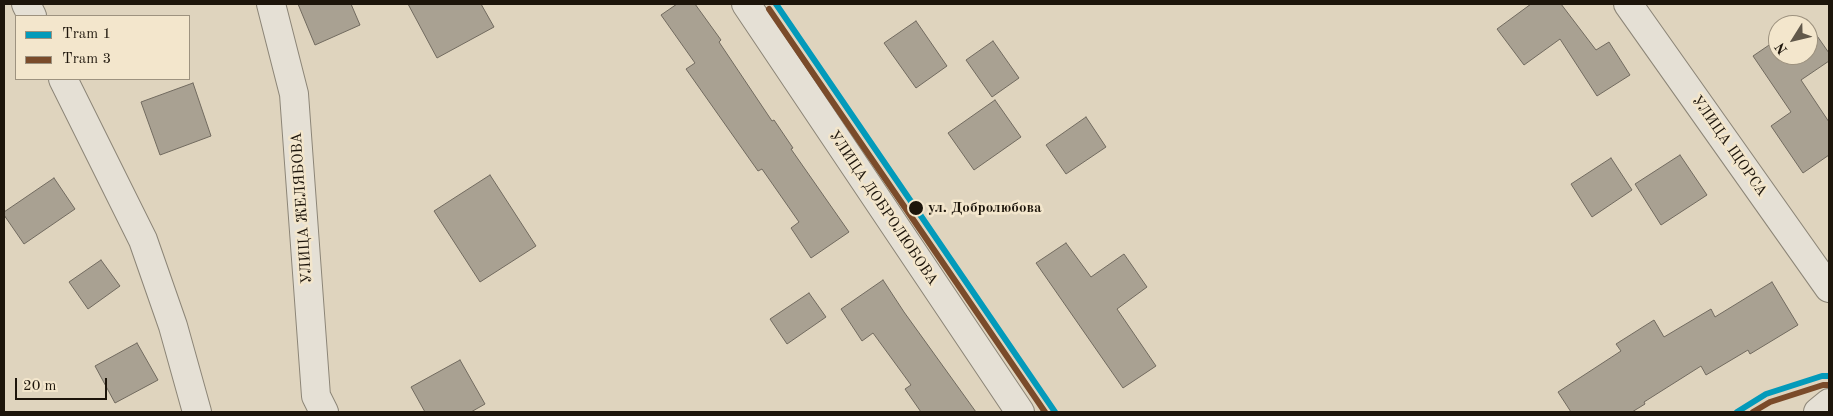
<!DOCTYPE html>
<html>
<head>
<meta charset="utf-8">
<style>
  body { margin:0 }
  #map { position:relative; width:1833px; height:416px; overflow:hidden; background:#dfd4be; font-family:"Old Standard TT",serif }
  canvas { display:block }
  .frame { position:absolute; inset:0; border:5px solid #1d150b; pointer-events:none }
  .legend { position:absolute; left:15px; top:15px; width:175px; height:65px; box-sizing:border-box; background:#f3e6cc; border:1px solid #9d927f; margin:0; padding:6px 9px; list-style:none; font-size:15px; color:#1d150b }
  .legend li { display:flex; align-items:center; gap:10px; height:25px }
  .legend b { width:25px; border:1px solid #9d927f }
  .north { position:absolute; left:1768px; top:15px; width:50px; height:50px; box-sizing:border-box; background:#f3e6cc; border:1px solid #9d927f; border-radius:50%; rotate:234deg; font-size:14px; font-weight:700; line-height:20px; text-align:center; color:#1d150b }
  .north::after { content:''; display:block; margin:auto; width:18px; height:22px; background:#61584a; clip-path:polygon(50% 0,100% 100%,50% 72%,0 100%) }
  .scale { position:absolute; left:15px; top:378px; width:92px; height:22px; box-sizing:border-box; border:2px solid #1d150b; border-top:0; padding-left:6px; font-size:15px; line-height:18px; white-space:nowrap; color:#1d150b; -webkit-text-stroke:4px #f3e6cc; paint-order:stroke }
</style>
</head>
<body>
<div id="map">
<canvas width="1833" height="416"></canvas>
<div class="frame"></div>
<ul class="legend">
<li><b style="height:6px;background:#039aba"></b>Tram 1</li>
<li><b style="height:6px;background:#7a4b2a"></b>Tram 3</li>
</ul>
<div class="north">N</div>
<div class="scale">20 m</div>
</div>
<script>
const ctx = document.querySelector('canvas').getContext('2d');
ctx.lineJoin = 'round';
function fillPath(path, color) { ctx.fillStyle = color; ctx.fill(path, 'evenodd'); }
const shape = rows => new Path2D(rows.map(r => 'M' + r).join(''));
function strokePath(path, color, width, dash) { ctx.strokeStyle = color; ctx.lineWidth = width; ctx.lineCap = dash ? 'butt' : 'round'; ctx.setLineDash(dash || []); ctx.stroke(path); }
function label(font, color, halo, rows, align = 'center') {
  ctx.font = font + ' "Old Standard TT",serif'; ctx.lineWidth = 5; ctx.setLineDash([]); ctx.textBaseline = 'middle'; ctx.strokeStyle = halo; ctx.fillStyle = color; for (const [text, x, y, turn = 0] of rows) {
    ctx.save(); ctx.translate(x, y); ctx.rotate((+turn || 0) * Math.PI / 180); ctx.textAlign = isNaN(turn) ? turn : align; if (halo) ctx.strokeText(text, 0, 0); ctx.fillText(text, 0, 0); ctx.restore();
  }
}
const building = shape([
  [298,4,351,4,360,25,315,45,298,4],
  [408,4,481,4,494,27,437,58,408,4],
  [677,4,695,4,721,40,719,42,772,121,774,120,793,148,791,149,849,232,811,258,791,228,799,222,762,169,758,171,686,69,695,63,661,15,677,4],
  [1531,4,1561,4,1596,50,1609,42,1630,75,1597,96,1560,39,1524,65,1497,29,1531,4],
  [1806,20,1829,53,1829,61,1801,80,1829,122,1829,155,1803,173,1771,126,1791,112,1753,56,1778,39,1778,55,1808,55,1808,25,1799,25,1806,20],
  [916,21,947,66,916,88,884,43,916,21],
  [993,41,1019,78,992,97,966,60,993,41],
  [193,83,211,136,160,155,141,102,193,83],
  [995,100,1021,137,974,170,948,133,995,100],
  [1086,117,1106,147,1066,174,1046,145,1086,117],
  [1680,155,1707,195,1661,225,1635,184,1680,155],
  [1611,158,1632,190,1592,217,1571,184,1611,158],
  [490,175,536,246,480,282,434,211,490,175],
  [54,178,75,209,24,244,4,215,4,212,54,178],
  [1066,243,1091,277,1124,254,1147,287,1117,309,1156,366,1123,388,1036,263,1066,243],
  [101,260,120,286,88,309,69,282,101,260],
  [883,280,904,312,976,412,921,412,905,389,911,385,873,333,862,341,841,309,883,280],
  [1772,282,1798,325,1750,354,1748,350,1706,375,1701,366,1644,402,1645,404,1632,412,1571,412,1558,392,1621,351,1616,344,1654,320,1664,337,1711,309,1715,317,1772,282],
  [809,293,826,317,787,344,770,319,809,293],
  [137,343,158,380,115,403,95,366,137,343],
  [460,360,485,404,471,412,425,412,411,387,460,360]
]);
const minor = shape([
  [26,4,32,16],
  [271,4,294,94,316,396,324,412],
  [746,4,1020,412],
  [1628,4,1829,288],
  [63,79,143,240,173,326,197,412],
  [1818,412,1829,403]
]);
const tram1 = shape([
  [776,4,1055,412],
  [1737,412,1766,394,1822,376,1829,376]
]);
const tram2 = shape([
  [769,9,1045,412],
  [1753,412,1770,402,1823,385,1829,385]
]);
const markers = [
  [916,208,8,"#1d150b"]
];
const streetNames = [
  ["УЛИЦА ЩОРСА",1729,146,55],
  ["УЛИЦА ЖЕЛЯБОВА",302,208,-94],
  ["УЛИЦА ДОБРОЛЮБОВА",883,208,56]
];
const stopNames = [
  ["ул. Добролюбова",928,208]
];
fillPath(building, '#a9a192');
strokePath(building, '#716a5f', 1);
strokePath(minor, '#8c8577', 30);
strokePath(minor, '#e5e0d5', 28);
strokePath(tram1, '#039aba', 6);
strokePath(tram2, '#7a4b2a', 6);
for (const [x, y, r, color] of markers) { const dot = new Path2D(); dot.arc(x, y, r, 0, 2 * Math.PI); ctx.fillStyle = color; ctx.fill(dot); strokePath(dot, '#f3e6cc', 2); }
label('15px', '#1d150b', '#f3e6cc', streetNames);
label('bold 15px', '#1d150b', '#f3e6cc', stopNames, 'left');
</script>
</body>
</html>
